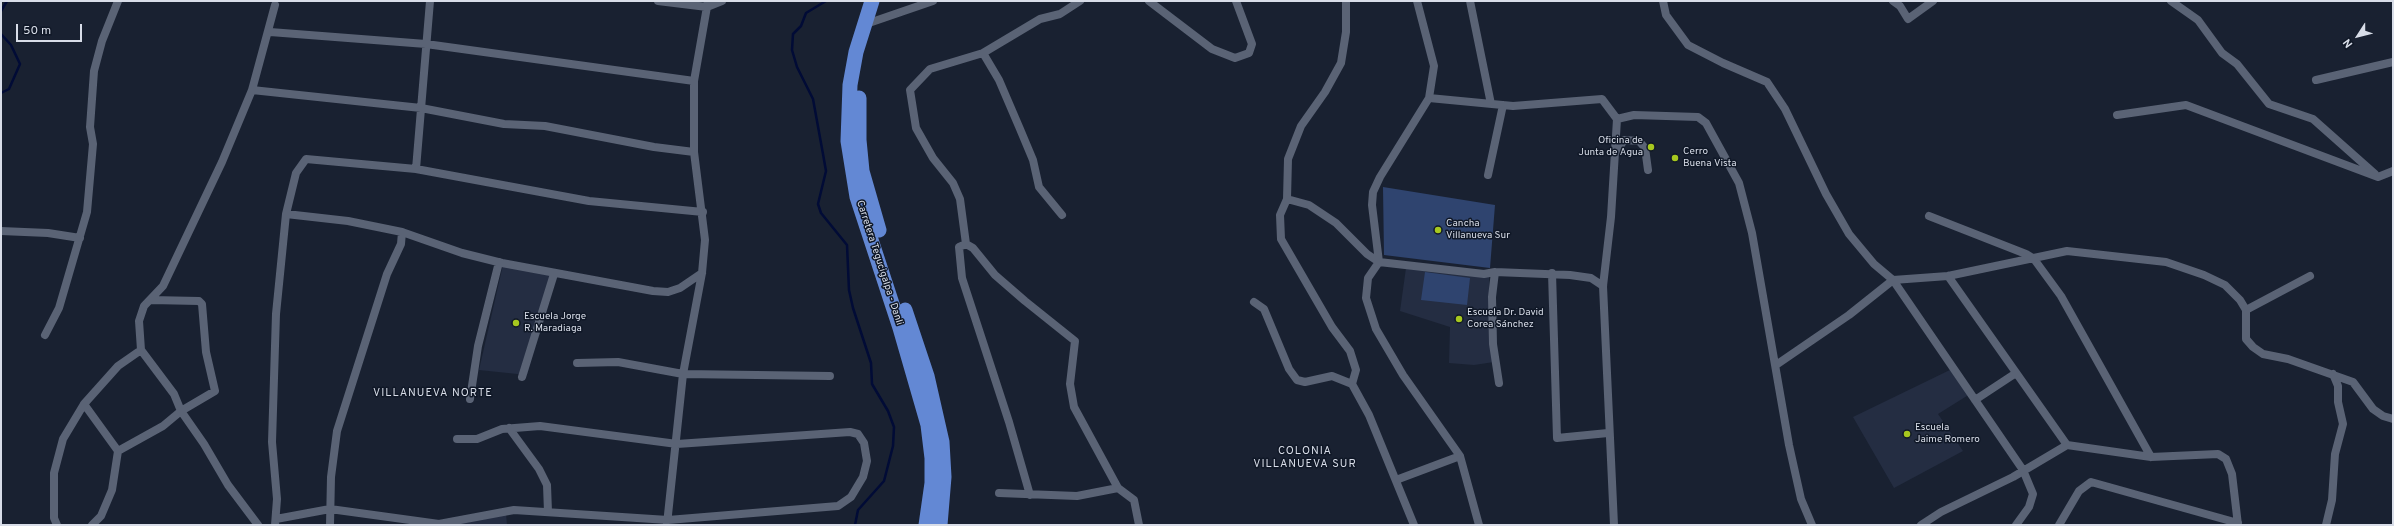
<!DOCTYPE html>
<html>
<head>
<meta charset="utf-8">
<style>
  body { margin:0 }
  #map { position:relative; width:2394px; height:526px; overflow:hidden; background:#192131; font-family:Overpass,sans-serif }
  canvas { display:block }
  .frame { position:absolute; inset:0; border:2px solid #d8dde8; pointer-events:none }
  .north { position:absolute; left:2338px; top:16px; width:40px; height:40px; -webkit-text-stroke:3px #101827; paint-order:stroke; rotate:234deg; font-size:11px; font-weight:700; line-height:16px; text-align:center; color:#d8dde8 }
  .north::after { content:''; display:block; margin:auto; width:14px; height:18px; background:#d8dde8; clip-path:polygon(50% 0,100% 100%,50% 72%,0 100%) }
  .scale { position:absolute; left:16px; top:24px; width:66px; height:18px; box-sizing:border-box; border:2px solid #d8dde8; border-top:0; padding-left:5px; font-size:12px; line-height:14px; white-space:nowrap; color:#d8dde8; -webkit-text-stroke:3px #101827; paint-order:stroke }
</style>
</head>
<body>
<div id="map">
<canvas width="2394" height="526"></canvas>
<div class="frame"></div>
<div class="north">N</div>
<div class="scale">50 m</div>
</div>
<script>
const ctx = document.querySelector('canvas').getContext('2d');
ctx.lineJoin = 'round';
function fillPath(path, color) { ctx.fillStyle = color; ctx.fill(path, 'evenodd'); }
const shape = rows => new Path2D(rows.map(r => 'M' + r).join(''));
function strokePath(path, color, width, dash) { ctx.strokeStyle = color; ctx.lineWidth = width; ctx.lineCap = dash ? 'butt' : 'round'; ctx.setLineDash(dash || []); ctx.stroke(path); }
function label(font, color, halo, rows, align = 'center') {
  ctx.font = font + ' Overpass,sans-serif'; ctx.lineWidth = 3; ctx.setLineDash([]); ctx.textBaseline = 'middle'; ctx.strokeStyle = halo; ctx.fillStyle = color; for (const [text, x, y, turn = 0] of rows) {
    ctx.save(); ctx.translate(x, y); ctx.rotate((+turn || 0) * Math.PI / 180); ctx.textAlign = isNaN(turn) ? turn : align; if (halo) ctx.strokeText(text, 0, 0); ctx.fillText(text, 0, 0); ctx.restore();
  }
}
const built = shape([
  [503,265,555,276,527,375,479,370],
  [1406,268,1489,277,1494,362,1474,365,1449,363,1450,327,1400,311],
  [1954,368,1970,394,1938,414,1963,451,1894,488,1853,417],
  [506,513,507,525,452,525]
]);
const green = shape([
  [1383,187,1495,205,1490,268,1384,255],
  [1425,272,1470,278,1467,305,1421,300]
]);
const stream = shape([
  [826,1,806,13,801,26,793,34,792,50,797,67,813,99,823,154,826,171,818,204,821,213,847,245,849,290,853,308,871,363,872,384,888,411,894,427,893,446,884,481,858,510,855,525],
  [1,11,7,1],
  [1,34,11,45,20,64,9,89,1,93]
]);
const street = shape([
  [658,1,707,7,722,1],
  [1149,1,1212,49,1235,58,1249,53,1252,44,1236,1],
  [1346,1,1346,32,1341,63,1325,92,1301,126,1288,159,1287,199,1280,215,1281,239,1332,327,1350,351,1356,370,1352,384],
  [1417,1,1434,66,1429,98,1380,177,1373,192,1372,205,1379,262,1368,278,1366,298,1376,329,1403,375,1460,456,1479,525],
  [1470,1,1491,104],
  [1663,1,1666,15,1688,45,1723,63,1767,82,1785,109,1826,194,1849,234,1874,264,1893,280,2023,470,2033,494,2029,507,2016,525],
  [1893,1,1900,6,1908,19,1933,1],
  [2171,1,2198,20,2222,53,2237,64,2269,104,2313,119,2375,174],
  [866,24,933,1],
  [270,32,426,44,694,81],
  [983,53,999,80,1020,129,1033,160,1039,187,1062,215],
  [2316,80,2393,62],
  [252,90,421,108,504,124,545,126,654,147,694,152],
  [1429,98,1513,106,1602,99,1617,119],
  [2117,115,2186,105,2378,177,2393,171],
  [1615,154,1624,140,1639,141,1645,148,1648,170],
  [416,169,430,1],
  [1488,175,1503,105],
  [1287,199,1309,205,1336,223,1367,254,1379,262,1484,274,1495,272,1570,275,1591,278,1603,286],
  [286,214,348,221,402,232,462,253,502,263,653,291,668,292,680,288,702,273],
  [1929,216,2026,254,2034,259,2061,296,2151,457],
  [1,231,48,233,80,238],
  [966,244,973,248,995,275,1025,301,1075,341,1070,384,1074,407,1118,488],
  [1495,272,1492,297,1493,344,1499,383],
  [1552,273,1557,438,1608,433],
  [1254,302,1264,309,1289,369,1297,380,1305,382,1332,376,1352,384,1369,415,1414,525],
  [2246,310,2310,276],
  [45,335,59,308,87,212,93,144,90,127,94,71,102,41,118,1],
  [577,363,618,362,683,374,830,376],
  [1776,365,1849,315,1893,280,1948,276,2067,251,2166,262,2204,275,2225,285,2240,300,2246,310,2246,339,2253,347,2263,354,2288,359,2353,382,2373,409,2383,416,2393,419],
  [522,377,554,274],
  [470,399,478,346,499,262],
  [1975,400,2016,373],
  [84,404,118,451,112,490,101,516,92,525],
  [509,428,539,469,547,485,548,512],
  [2067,445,2151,457,2218,454,2226,459,2232,474,2238,525],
  [118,451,163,426,181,411,215,391,206,352,202,304,199,301,151,300],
  [1396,480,1460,456],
  [999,493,1077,496,1118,488,1134,500,1139,525],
  [1030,495,1009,422,962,278,959,247,966,244,960,199,953,183,933,158,916,128,910,90,930,69,983,53,1040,19,1060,14,1080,1],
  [276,519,330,509,439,524,514,510,668,520,838,506,851,497,863,477,867,461,864,443,858,434,850,432,677,444,540,426,502,429,477,439,457,439],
  [667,524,683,374,702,273,705,240,694,152,694,81,708,1],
  [57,525,54,518,54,473,63,439,84,404,118,366,141,350],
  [258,525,228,485,204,444,181,411,174,394,141,350,139,321,144,306,163,286,222,162,252,90,275,5],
  [275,525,277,499,272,442,276,314,286,214,296,173,306,159,416,169,589,201,703,212],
  [330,525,331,477,337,431,387,274,401,244,402,232],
  [1614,525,1603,286,1611,217,1617,119,1634,115,1698,117,1706,123,1739,183,1752,233,1789,445,1801,499,1812,525],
  [1921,525,1941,512,2013,477,2067,445,1948,276],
  [2059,525,2079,491,2091,482,2238,523],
  [2326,525,2332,500,2335,454,2343,424,2338,402,2338,386,2333,374]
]);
const highway = shape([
  [872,1,856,52,850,85,848,141,857,197,900,328,928,425,932,458,932,483,926,525],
  [859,98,859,140,862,171,879,230],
  [905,310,927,376,942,442,944,477,940,525]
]);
const markers = [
  [1651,147,4,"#a7c81f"],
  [1675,158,4,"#a7c81f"],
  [1438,230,4,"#a7c81f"],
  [1459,319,4,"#a7c81f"],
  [516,323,4,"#a7c81f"],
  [1907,434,4,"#a7c81f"]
];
const poiNames = [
  ["Oficina de",1643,141,"right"],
  ["Junta de Agua",1643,153,"right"],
  ["Cerro",1683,152],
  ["Buena Vista",1683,164],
  ["Cancha",1446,224],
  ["Villanueva Sur",1446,236],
  ["Escuela Dr. David",1467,313],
  ["Corea Sánchez",1467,325],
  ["Escuela Jorge",524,317],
  ["R. Maradiaga",524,329],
  ["Escuela",1915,428],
  ["Jaime Romero",1915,440]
];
const streetNames = [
  ["Carretera Tegucigalpa - Danli",879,263,72]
];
const neighbourhoodNames = [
  ["VILLANUEVA NORTE",433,394],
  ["COLONIA",1305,452],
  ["VILLANUEVA SUR",1305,465]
];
fillPath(built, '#242d42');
fillPath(green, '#2f446f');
strokePath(stream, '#010b36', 2.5);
strokePath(street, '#5a6375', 8);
strokePath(highway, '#6388d4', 15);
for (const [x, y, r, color] of markers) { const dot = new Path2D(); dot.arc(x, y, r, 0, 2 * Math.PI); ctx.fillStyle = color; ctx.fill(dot); strokePath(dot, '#101827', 1.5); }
label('10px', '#d8dde8', '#101827', poiNames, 'left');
label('10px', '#d8dde8', '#101827', streetNames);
ctx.letterSpacing = '1px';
label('11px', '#d8dde8', '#101827', neighbourhoodNames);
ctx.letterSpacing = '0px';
</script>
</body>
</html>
